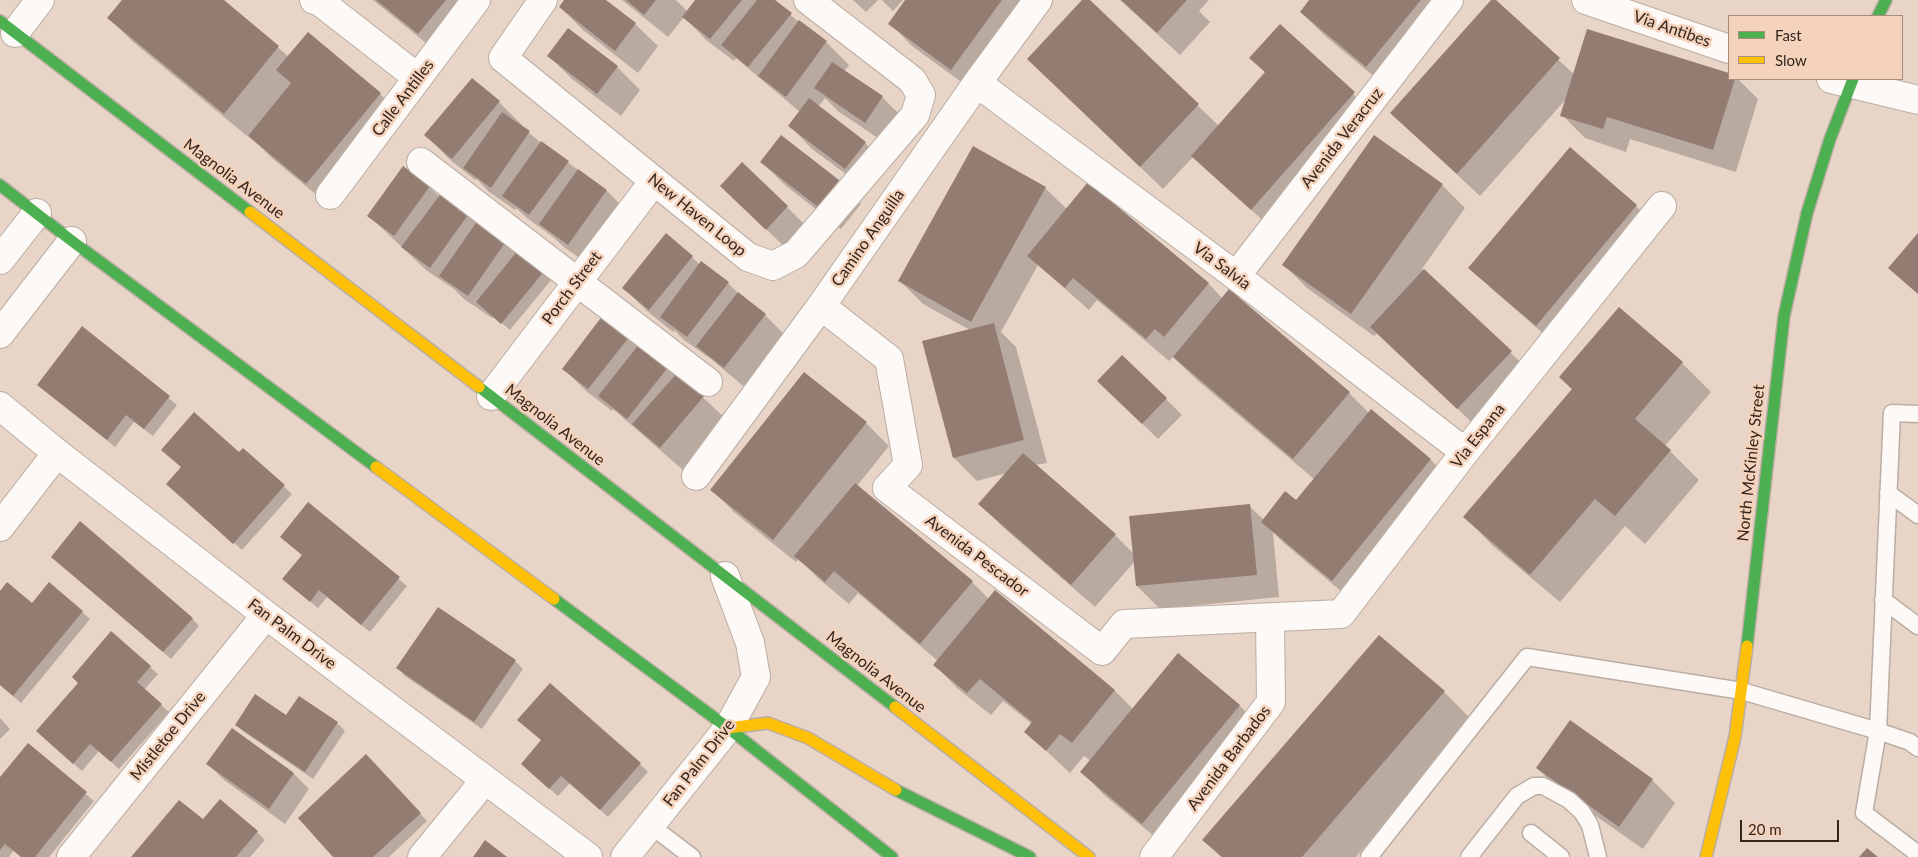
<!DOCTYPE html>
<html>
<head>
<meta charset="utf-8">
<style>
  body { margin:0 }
  #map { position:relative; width:1918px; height:857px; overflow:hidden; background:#e8d5c8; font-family:Lato,sans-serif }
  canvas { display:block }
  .legend { position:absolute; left:1728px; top:15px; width:175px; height:65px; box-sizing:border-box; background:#f5d2bb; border:1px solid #a78d7b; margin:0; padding:6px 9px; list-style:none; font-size:15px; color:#32251c }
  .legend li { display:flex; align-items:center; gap:10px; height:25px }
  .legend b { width:25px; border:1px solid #a78d7b }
  .scale { position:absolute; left:1740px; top:820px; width:99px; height:22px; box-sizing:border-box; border:2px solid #32251c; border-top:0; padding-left:6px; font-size:15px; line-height:18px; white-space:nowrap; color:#32251c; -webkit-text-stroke:4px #f5d2bb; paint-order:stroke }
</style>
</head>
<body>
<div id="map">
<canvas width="1918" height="857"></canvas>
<ul class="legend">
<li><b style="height:6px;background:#4caf50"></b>Fast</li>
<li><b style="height:6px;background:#ffc107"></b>Slow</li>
</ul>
<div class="scale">20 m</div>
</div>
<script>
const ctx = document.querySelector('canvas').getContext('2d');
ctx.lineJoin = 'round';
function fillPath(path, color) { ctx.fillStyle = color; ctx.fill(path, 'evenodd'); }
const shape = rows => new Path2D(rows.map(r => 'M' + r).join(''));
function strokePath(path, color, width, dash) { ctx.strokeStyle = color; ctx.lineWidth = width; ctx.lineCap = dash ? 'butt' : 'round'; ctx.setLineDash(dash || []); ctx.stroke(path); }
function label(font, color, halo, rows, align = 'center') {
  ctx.font = font + ' Lato,sans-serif'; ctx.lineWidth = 5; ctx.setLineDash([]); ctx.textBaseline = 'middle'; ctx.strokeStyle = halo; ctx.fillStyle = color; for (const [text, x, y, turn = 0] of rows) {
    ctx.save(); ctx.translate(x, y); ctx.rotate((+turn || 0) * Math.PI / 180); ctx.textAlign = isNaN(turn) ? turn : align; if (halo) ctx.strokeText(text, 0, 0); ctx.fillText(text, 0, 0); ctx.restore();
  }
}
const shadow = shape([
  [123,0,222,0,289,57,308,34,380,94,403,117,330,206,273,159,248,135,247,136,132,41,109,18],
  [373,0,487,0,442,56],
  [566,0,604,0,635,24,658,46,638,73,583,30,560,7],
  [622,0,676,0,688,12,697,0,773,0,799,22,826,42,849,65,844,72,882,97,905,120,888,145,838,111,825,98,818,107,865,143,888,166,869,191,812,149,790,126,800,112,736,58,734,61,706,40,684,17,668,37],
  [853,0,878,0,866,12],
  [882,0,903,0,893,11],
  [907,0,1041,0,975,92,912,46,890,23],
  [1084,0,1088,0,1219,126,1266,73,1251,58,1280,26,1377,116,1275,232,1194,156,1163,189,1052,82],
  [1120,0,1209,0,1199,11,1210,22,1180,55],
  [1311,0,1462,0,1389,89,1324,35,1301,12],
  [1492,0,1574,74,1588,30,1729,74,1729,79,1738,79,1758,99,1736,172,1630,139,1626,152,1585,138,1562,115,1567,98,1480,196,1391,113],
  [549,56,617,67,640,90,621,116,572,79],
  [472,79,499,102,522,125,521,126,541,143,607,191,630,214,592,267,564,247,553,237,527,218,516,208,515,210,488,191,477,179,475,180,448,158,426,135],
  [1374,137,1442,185,1465,208,1422,269,1534,375,1481,431,1377,333,1374,336,1307,288,1284,265],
  [1570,149,1636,206,1659,229,1560,348,1493,290,1470,268],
  [762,162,838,181,861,204,841,229,785,185],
  [403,168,429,187,440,197,442,194,552,279,510,330,493,316,492,318,464,299,454,289,426,270,369,216],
  [1045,188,1067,209,1208,283,1223,299,1349,393,1369,413,1371,410,1431,460,1453,483,1355,603,1285,544,1273,532,1279,597,1160,609,1137,586,1135,561,1095,607,1003,527,980,504,1007,473,977,481,954,458,970,330,923,304,900,281],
  [1038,265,1089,310,1097,300,1169,361,1173,357,1197,380,1314,479,1296,502,1264,520,1249,506,1134,554,1115,535,1035,465,1047,463,1016,347,1001,332],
  [787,207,810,230,790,252,745,209],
  [692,257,700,265,728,283,740,295,765,315,788,338,748,390,711,359,684,340,674,330,673,332,647,311,624,288],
  [83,328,177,405,153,436,134,422,115,447,38,385],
  [629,337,639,347,668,367,676,375,678,374,727,420,683,470,613,409,612,411,586,391,563,368],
  [1682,363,1711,392,1665,446,1699,480,1645,544,1625,526,1560,602,1493,546,1465,517,1573,390,1560,377],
  [1115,397,1166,399,1182,415,1158,439],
  [866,423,889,446,857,486,972,582,989,599,995,592,1115,691,1133,709,1178,655,1240,706,1262,729,1166,846,1104,795,1082,772,1091,761,1084,756,1070,773,1026,732,1032,724,1003,701,991,715,957,688,935,665,938,661,858,593,849,604,819,579,799,559,796,562,735,513,712,490],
  [243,450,292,494,242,550,175,491,239,454],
  [308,503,407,586,370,632,327,597,318,608,283,579,302,555,281,537],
  [60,564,192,618,199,626,171,659],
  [0,593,32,605,82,612,90,619,21,703,0,685],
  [1379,636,1444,692,1473,721,1356,857,1221,857,1204,840],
  [515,661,523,669,482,729,405,676,398,668],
  [150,667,158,674,144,690,169,712,119,769,99,751,82,771,45,739],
  [287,716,337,723,345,731,313,779,244,732,236,725],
  [0,718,10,729,0,739],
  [28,745,94,801,49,857,22,857,14,850,9,857,0,857,0,779],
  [373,763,427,821,389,857,335,857],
  [208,764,293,773,309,789,285,824,224,780],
  [640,764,648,772,608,817,570,783,558,796,530,772],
  [1537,768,1652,780,1675,803,1643,849,1560,791],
  [203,821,257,832,265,840,250,857,133,857]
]);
const building = shape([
  [122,0,224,0,279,46,224,114,107,18],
  [376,0,446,0,418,34],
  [564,0,606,0,636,23,615,51,559,7],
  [626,0,656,0,644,15],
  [695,0,742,0,710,39,682,17],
  [757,0,775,0,792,13,748,67,721,45],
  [905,0,1002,0,951,70,888,24],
  [1082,0,1090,0,1199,104,1140,167,1027,59],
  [1121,0,1187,0,1157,33],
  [1309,0,1421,0,1366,67,1300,12],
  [1491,0,1496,0,1560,58,1457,174,1390,113],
  [799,20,827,41,786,97,758,76],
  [1280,24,1355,92,1251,210,1191,156,1265,72,1249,58],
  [568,28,618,66,597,94,547,56],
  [1587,29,1729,73,1729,79,1735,79,1713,150,1607,117,1603,129,1560,116],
  [308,32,381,93,306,184,248,136,291,83,276,70],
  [832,62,883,96,865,123,814,88],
  [472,78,500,101,452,159,424,135],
  [809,98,866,142,845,169,788,126],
  [502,112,530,131,491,188,463,168],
  [781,135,839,180,818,207,760,162],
  [1374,135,1443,184,1351,314,1282,265],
  [541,141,569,161,529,215,502,196],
  [973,146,1046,187,971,322,898,281],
  [1570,147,1637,205,1536,326,1468,268],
  [742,162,788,206,766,230,720,186],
  [403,166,430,186,394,236,367,216],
  [578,169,607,190,568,245,539,224],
  [1088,182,1209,283,1164,337,1155,329,1146,339,1073,278,1065,288,1027,256],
  [442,192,470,212,430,268,401,247],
  [478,220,507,240,468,296,439,276],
  [666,233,693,256,649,310,622,288],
  [1918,233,1918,294,1888,268],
  [519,249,545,270,501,324,476,302],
  [701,261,729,282,687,337,660,317],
  [1424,269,1512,351,1457,409,1370,327],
  [1229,289,1350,392,1293,459,1173,357],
  [738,292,766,314,724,368,696,346],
  [1619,307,1683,362,1635,419,1671,450,1615,516,1595,499,1530,575,1463,517,1572,389,1559,377],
  [603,315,630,336,588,389,562,369],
  [994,323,1024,440,953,458,922,341],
  [82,326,170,396,144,429,126,415,107,440,37,385],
  [640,343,669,366,627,419,598,396],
  [1122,355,1167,398,1142,424,1097,381],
  [678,372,704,396,660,448,632,424],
  [804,372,867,422,773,540,710,490],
  [1371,409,1431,459,1332,581,1261,522,1285,491,1296,500],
  [194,412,239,452,243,448,285,485,233,544,166,484,181,467,161,450],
  [1023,453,1116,534,1071,585,978,504],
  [855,483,973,581,920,644,834,571,825,582,794,556],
  [308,502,400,577,361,625,319,590,310,602,282,579,302,555,280,537],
  [1250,504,1257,575,1136,586,1129,516],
  [80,521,193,618,163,652,51,557],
  [7,582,32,603,49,582,83,611,13,696,0,685,0,591],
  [995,590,1115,690,1072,743,1060,734,1046,751,1024,732,1032,722,980,679,967,693,933,665],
  [438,607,516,660,474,722,396,668],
  [111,631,151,666,137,682,162,704,111,762,90,744,73,764,36,731,78,683,72,677],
  [1379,635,1445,691,1302,857,1222,857,1202,840],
  [1178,653,1240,705,1142,824,1080,772],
  [550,683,641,763,600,810,561,776,549,789,521,764,541,740,517,720],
  [255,694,286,715,299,696,338,722,305,772,235,725],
  [1570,720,1653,779,1619,827,1536,768],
  [232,728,294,773,269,809,206,764],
  [28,743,87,792,35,857,21,857,5,844,0,850,0,777],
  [366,754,421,813,373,857,333,857,298,818],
  [220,799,258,831,236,857,131,857,179,800,203,819],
  [485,840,507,857,473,857],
  [1867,848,1878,857,1859,857]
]);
const lane = shape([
  [1918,414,1892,413,1878,731,1864,813,1918,854],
  [1888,493,1918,515],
  [1883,600,1918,626],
  [650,825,692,857],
  [1531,833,1561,857],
  [1369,857,1527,657,1742,691,1878,731,1910,742,1918,748],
  [1469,857,1517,796,1534,786,1543,786,1569,800,1582,812,1590,825,1598,857]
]);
const street = shape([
  [314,0,319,1,418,78],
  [543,0,503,58,748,257,773,266,796,254,915,115,921,95,912,80,808,0],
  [1586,0,1729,49],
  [15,33,40,0],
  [1831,79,1918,100],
  [977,83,1236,276,1465,452],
  [421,162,708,382],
  [330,195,476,0],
  [0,260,37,213],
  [1236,276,1449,0],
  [821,306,889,359,908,465,887,488,1102,651,1124,624,1341,614,1465,452,1662,206],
  [0,334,72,241],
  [491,396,654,181],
  [0,406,57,453,266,615,588,857],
  [696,476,821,306,977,83,1038,0],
  [0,527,57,453],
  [71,857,266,615],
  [422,857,485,780],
  [625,857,728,728,756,677,750,643,725,576],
  [1154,857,1271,702,1270,618]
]);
const fast = shape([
  [1878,16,1886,0],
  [0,21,250,212],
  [0,185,72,241,376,467],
  [479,387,895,707],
  [554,599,728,728,892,857],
  [1747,646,1784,316,1807,213,1830,139,1853,79],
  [896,790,1030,857]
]);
const slow = shape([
  [250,212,479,387],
  [376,467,554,599],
  [895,707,1089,857],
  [728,728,768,723,808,738,896,790],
  [1706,857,1735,737,1747,646]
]);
const streetNames = [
  ["Via Antibes",1672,29,19],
  ["Calle Antilles",403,98,-53],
  ["Avenida Veracruz",1342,138,-52],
  ["Magnolia Avenue",234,179,37],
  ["New Haven Loop",697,215,39],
  ["Camino Anguilla",868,238,-55],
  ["Via Salvia",1222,266,37],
  ["Porch Street",572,288,-53],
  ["Magnolia Avenue",555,425,38],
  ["Via Espana",1478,436,-52],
  ["North McKinley Street",1751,463,-84],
  ["Avenida Pescador",977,556,37],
  ["Fan Palm Drive",292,634,37],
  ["Magnolia Avenue",876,672,38],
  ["Mistletoe Drive",168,736,-51],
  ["Avenida Barbados",1229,758,-53],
  ["Fan Palm Drive",699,763,-52]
];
fillPath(shadow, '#0003');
fillPath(building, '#937c72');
strokePath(lane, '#bbada3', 19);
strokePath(street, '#bbada3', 30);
strokePath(fast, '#bbada3', 14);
strokePath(slow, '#bbada3', 14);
strokePath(lane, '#fcf9f7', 16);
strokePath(street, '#fcf9f7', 28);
strokePath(fast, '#4caf50', 11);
strokePath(slow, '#ffc107', 11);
label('16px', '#32251c', '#f5d2bb', streetNames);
</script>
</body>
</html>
